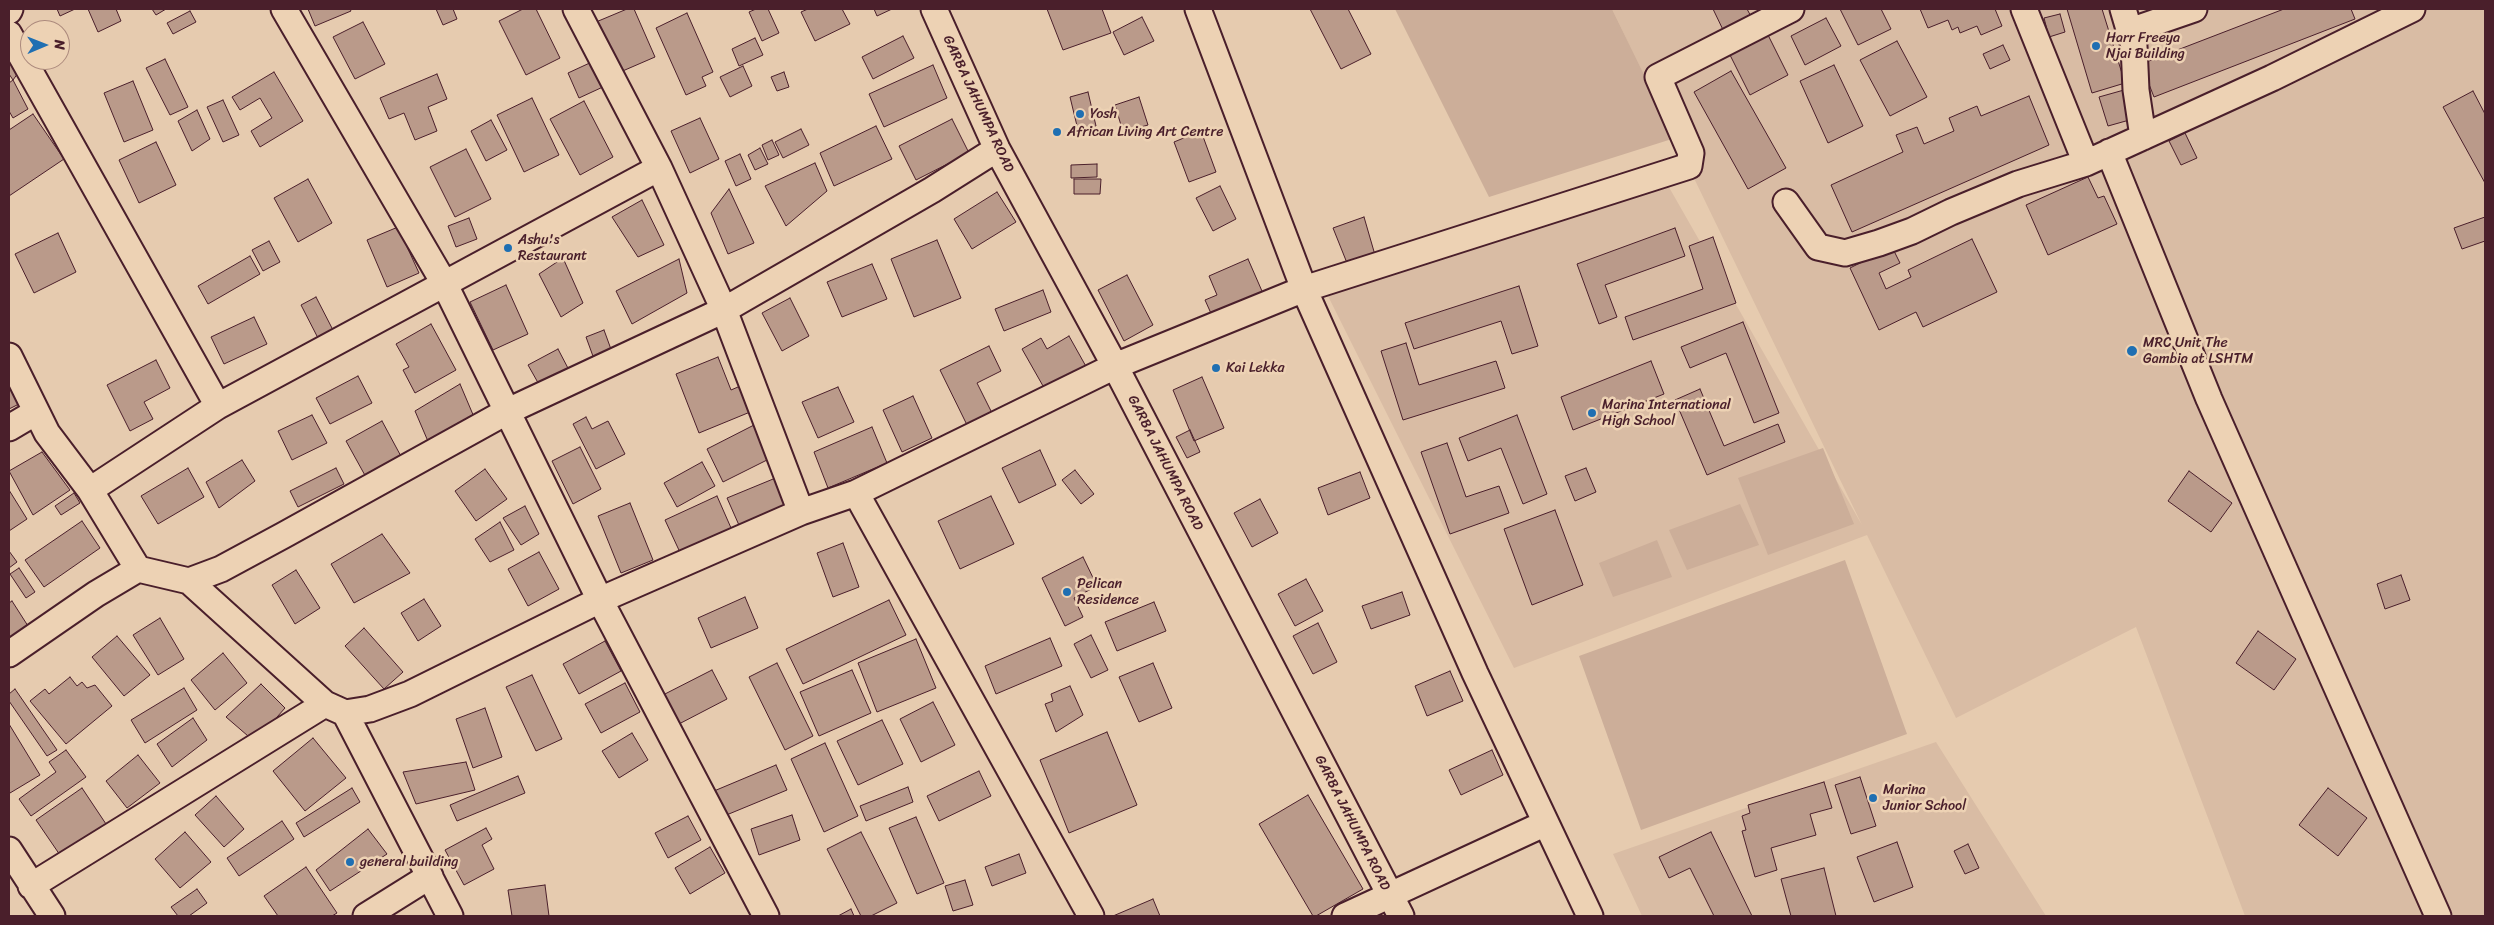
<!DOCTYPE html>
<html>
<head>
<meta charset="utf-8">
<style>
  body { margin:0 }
  #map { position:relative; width:2494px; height:925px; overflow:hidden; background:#e6cbaf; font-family:Sriracha,sans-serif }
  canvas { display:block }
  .frame { position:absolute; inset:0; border:10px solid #4a1f2b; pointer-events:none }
  .north { position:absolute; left:20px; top:20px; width:50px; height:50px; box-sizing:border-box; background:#edd2b4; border:1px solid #ac8a7d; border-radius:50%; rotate:89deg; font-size:14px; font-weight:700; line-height:20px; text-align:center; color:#4a1f2b }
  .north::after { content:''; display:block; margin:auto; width:18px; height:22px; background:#1f6fb2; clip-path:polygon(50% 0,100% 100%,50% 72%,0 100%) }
</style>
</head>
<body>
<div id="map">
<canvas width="2494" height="925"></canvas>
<div class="frame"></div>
<div class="north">N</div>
</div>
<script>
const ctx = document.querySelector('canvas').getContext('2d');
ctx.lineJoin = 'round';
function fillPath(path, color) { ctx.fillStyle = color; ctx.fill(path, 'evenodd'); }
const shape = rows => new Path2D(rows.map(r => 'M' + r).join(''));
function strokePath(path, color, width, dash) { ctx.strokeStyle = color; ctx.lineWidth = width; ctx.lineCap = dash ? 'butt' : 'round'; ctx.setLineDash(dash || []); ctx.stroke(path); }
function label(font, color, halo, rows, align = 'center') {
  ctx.font = font + ' Sriracha,sans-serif'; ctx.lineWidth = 5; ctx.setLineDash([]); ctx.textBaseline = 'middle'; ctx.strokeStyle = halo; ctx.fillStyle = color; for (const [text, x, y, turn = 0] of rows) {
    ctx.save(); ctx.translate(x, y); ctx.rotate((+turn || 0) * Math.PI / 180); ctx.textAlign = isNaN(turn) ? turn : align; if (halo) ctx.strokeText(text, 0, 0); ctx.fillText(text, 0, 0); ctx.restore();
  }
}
const built = shape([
  [1612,9,2485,9,2485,916,2245,916,2136,627,1956,718,1867,535,1514,668,1326,292,1666,182,1862,525],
  [1936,742,2046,916,1642,916,1613,854]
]);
const green = shape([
  [1395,9,1612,9,1675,138,1489,197],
  [1823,448,1854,524,1768,555,1738,478],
  [1740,504,1759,545,1687,570,1669,530],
  [1657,540,1672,577,1613,597,1599,563],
  [1845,560,1907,734,1641,830,1579,656]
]);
const building = shape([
  [57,9,75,9,60,16,57,9],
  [88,9,116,9,121,21,98,32,88,9],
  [152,9,166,9,156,15,152,9],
  [308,9,350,9,351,11,315,26,308,9],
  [436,9,453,9,457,19,443,25,436,9],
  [523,9,536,9,560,58,526,75,499,21,523,9],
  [627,9,634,9,655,57,618,73,596,22,627,9],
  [756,9,768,9,779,33,762,41,749,12,756,9],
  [808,9,842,9,850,24,815,41,801,12,808,9],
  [874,9,892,9,877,16,874,9],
  [1047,9,1102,9,1111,33,1063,50,1047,9],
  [1310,9,1348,9,1371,54,1341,69,1310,9],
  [1713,9,1747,9,1754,22,1726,36,1713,9],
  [1840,9,1881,9,1891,29,1858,45,1840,9],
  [1920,9,1995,9,2002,26,1981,35,1977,26,1960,33,1958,27,1952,30,1948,20,1928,28,1920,9],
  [2067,9,2102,9,2125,83,2092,93,2067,9],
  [2284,9,2351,9,2355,19,2154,97,2141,64,2284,9],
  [190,11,196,22,173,34,167,23,190,11],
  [687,13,713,72,702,77,706,86,686,95,656,28,687,13],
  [2060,14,2065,32,2049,37,2044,18,2060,14],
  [1142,17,1154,41,1124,55,1113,32,1142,17],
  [1826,18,1841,46,1805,65,1791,36,1826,18],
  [363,22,385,64,355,79,333,37,363,22],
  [1768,35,1788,75,1750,95,1730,55,1768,35],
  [903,36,914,58,873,79,862,57,903,36],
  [755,38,763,55,739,66,732,49,755,38],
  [1897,41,1927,97,1890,116,1860,60,1897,41],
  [2003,45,2010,60,1990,69,1983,54,2003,45],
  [9,56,18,73,13,80,9,74,9,56],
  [165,59,188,107,170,115,146,68,165,59],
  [594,61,605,86,579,98,568,73,594,61],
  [933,65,947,98,884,127,869,94,933,65],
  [1834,65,1863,126,1828,143,1800,81,1834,65],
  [743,66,752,86,730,97,720,77,743,66],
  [1731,71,1786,168,1748,189,1694,92,1731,71],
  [274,72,303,121,260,147,251,131,272,118,260,98,240,110,232,97,274,72],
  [784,72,789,87,777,91,771,77,784,72],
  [437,74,447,99,428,107,437,131,415,140,404,113,389,119,380,98,437,74],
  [13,80,28,109,13,118,9,111,9,83,13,80],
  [133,81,153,130,124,142,104,93,133,81],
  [2124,90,2133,119,2108,126,2099,97,2124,90],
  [2473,91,2485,114,2485,183,2443,107,2473,91],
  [1088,92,1096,126,1078,130,1070,97,1088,92],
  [2029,96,2049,145,1852,232,1831,185,1903,152,1896,135,1917,127,1924,144,1954,131,1949,118,1977,106,1981,116,2029,96],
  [1139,97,1148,125,1123,132,1115,105,1139,97],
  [532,98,559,155,524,172,497,115,532,98],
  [223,100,239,135,223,142,207,107,223,100],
  [584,101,613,157,580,175,550,119,584,101],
  [197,110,210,139,192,151,178,121,197,110],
  [33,114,64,159,9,196,9,130,33,114],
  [700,118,719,159,690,173,671,131,700,118],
  [952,119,969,153,916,180,899,146,952,119],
  [491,120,507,150,486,161,471,131,491,120],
  [876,126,892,159,834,186,820,153,876,126],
  [801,129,809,145,783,158,775,142,801,129],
  [1201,131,1216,172,1189,182,1174,142,1201,131],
  [2185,133,2197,158,2181,165,2169,141,2185,133],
  [772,140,779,155,768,160,762,145,772,140],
  [156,142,176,185,139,203,119,160,156,142],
  [760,148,768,164,755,170,748,155,760,148],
  [466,149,491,199,455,217,430,167,466,149],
  [740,154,751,179,736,186,725,161,740,154],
  [815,163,827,191,786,226,765,186,815,163],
  [1097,164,1097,177,1071,178,1071,165,1097,164],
  [2088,177,2098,198,2104,196,2117,224,2048,255,2026,205,2088,177],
  [308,179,332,223,298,242,274,198,308,179],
  [1074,179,1101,179,1100,194,1074,194,1074,179],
  [1220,186,1236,219,1213,231,1196,198,1220,186],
  [729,189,754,243,728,254,711,213,729,189],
  [997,192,1016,222,972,249,954,219,997,192],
  [642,200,664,245,638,257,612,217,642,200],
  [1364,217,1375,255,1347,263,1333,228,1364,217],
  [2485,217,2485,241,2462,249,2454,228,2485,217],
  [469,218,477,239,456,247,448,226,469,218],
  [398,227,419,273,387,287,367,240,398,227],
  [1675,228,1685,256,1605,285,1617,317,1599,324,1577,264,1675,228],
  [58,233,76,272,34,293,15,254,58,233],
  [1713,237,1736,303,1633,340,1625,317,1703,289,1689,246,1713,237],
  [1972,239,1997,292,1923,327,1916,312,1879,330,1850,268,1892,247,1900,263,1879,273,1886,289,1911,277,1908,270,1972,239],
  [937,240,961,298,914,317,891,259,937,240],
  [269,241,280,262,263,271,252,250,269,241],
  [250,256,260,274,208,304,198,286,250,256],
  [563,258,583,303,561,317,539,274,563,258],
  [679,259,687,293,632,324,616,291,679,259],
  [1248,259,1265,298,1214,320,1205,300,1217,295,1209,276,1248,259],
  [872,264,887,299,842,317,827,282,872,264],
  [1127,275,1153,325,1124,341,1098,290,1127,275],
  [506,285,528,334,493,350,470,302,506,285],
  [1519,286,1538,346,1512,354,1501,321,1414,349,1405,323,1519,286],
  [1043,290,1051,312,1004,331,995,309,1043,290],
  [316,297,334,332,319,340,301,305,316,297],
  [790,298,809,336,782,351,762,313,790,298],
  [254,317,267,344,224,364,211,337,254,317],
  [1743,322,1779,413,1754,423,1726,353,1690,368,1681,347,1743,322],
  [431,324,456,370,415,393,403,370,409,367,396,344,431,324],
  [604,330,612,352,594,359,586,337,604,330],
  [1069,336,1088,370,1047,393,1022,349,1041,338,1047,349,1069,336],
  [1406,343,1419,385,1496,361,1505,388,1403,420,1381,351,1406,343],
  [989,346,1001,371,977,383,993,415,968,427,940,370,989,346],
  [558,349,570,372,541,388,528,365,558,349],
  [718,357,731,390,745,384,755,410,699,433,676,374,718,357],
  [156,360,170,388,144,402,153,419,130,431,107,385,156,360],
  [1651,361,1664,394,1573,430,1561,397,1651,361],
  [358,376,372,403,330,424,316,398,358,376],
  [1202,377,1224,428,1194,441,1173,390,1202,377],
  [9,384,19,404,9,409,9,384],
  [460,384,474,417,430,446,415,411,460,384],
  [838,387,854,422,818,438,802,402,838,387],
  [1700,389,1724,446,1778,424,1785,442,1707,475,1675,400,1700,389],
  [913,396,932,438,902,452,883,410,913,396],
  [312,415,327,443,292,460,278,431,312,415],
  [1517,415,1547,494,1523,504,1501,448,1468,461,1459,438,1517,415],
  [586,417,592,429,608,421,625,454,596,469,573,424,586,417],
  [382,421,403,460,367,479,346,441,382,421],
  [756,424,773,457,723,482,707,449,756,424],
  [872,427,887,463,828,488,814,452,872,427],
  [1190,430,1200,452,1187,458,1176,437,1190,430],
  [1447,443,1466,497,1499,486,1509,513,1450,534,1421,452,1447,443],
  [580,447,601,489,573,504,552,461,580,447],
  [1040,450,1056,485,1019,503,1002,468,1040,450],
  [42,452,70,490,33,515,9,471,42,452],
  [242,460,255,481,219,508,206,482,242,460],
  [702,462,715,486,677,507,664,483,702,462],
  [188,468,204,497,158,524,141,496,188,468],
  [336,468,344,484,298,507,290,491,336,468],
  [1586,468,1596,492,1575,501,1565,476,1586,468],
  [485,469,507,499,476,521,455,491,485,469],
  [1075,470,1094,494,1081,504,1062,480,1075,470],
  [2189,471,2232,503,2211,532,2168,501,2189,471],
  [1360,472,1370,498,1328,515,1318,488,1360,472],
  [778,477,792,510,742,532,727,498,778,477],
  [9,490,27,519,9,531,9,490],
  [74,493,80,503,61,515,55,506,74,493],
  [717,496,735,537,684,561,665,520,717,496],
  [991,496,1014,544,960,569,938,521,991,496],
  [1260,499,1278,533,1252,547,1234,513,1260,499],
  [630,503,653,560,621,573,598,516,630,503],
  [525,506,539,534,521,545,503,518,525,506],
  [1555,510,1583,585,1532,605,1504,529,1555,510],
  [82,521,100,548,44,587,25,560,82,521],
  [500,522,514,550,490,562,475,539,500,522],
  [382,534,410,573,354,603,331,564,382,534],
  [843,543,859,587,833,597,817,553,843,543],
  [9,551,17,562,9,568,9,551],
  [539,552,559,589,528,606,508,569,539,552],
  [1083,557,1097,586,1074,598,1083,617,1065,626,1042,578,1083,557],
  [19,568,35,592,26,598,10,574,19,568],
  [296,570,320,608,295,624,272,585,296,570],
  [2401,575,2410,600,2385,609,2377,584,2401,575],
  [1306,579,1323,611,1295,626,1278,594,1306,579],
  [1402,592,1410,615,1371,629,1362,606,1402,592],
  [745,597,758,628,711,648,698,618,745,597],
  [424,599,441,626,418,641,401,613,424,599],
  [889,600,906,635,803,684,786,649,889,600],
  [12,601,28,626,9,638,9,603,12,601],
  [1154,602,1166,631,1117,651,1105,622,1154,602],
  [160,618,184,659,158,675,133,635,160,618],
  [1318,623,1337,662,1313,674,1293,636,1318,623],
  [364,628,403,672,384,689,345,646,364,628],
  [2258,631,2296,659,2274,690,2236,663,2258,631],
  [1091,635,1108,670,1091,678,1074,644,1091,635],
  [117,636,150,675,124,696,92,657,117,636],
  [1050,638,1062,666,996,694,985,666,1050,638],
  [916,639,936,688,877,712,858,663,916,639],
  [605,641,621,671,579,694,563,664,605,641],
  [223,653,247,683,215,710,191,680,223,653],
  [777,663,813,736,785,750,749,677,777,663],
  [1153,663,1172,708,1139,722,1119,677,1153,663],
  [712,670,727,699,677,725,661,696,712,670],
  [852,670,871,713,819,736,800,692,852,670],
  [1450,671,1463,701,1427,716,1415,686,1450,671],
  [532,675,562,739,536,751,506,687,532,675],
  [70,677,77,686,82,682,87,688,95,685,112,706,66,744,30,701,45,689,49,694,70,677],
  [625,683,640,712,601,733,585,704,625,683],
  [261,684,285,708,255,742,226,717,261,684],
  [1070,686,1083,715,1056,732,1045,704,1053,701,1051,694,1070,686],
  [184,688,197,710,145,743,131,720,184,688],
  [15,689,57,750,47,756,9,701,9,694,15,689],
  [933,702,955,745,921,762,900,719,933,702],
  [485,708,502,757,473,768,456,719,485,708],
  [193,718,207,740,172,767,157,744,193,718],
  [882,720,903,764,858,785,837,741,882,720],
  [9,724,40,775,10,793,9,790,9,724],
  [1107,732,1137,805,1069,833,1040,760,1107,732],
  [632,733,648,760,619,778,602,751,632,733],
  [313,738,346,778,305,811,273,771,313,738],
  [825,743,858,816,824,832,791,759,825,743],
  [66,750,86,777,31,816,19,799,56,772,49,762,66,750],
  [1492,750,1503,775,1461,795,1449,770,1492,750],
  [138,755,160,783,127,808,106,781,138,755],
  [466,762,475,790,416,804,403,772,466,762],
  [776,765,787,790,724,816,714,791,776,765],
  [979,771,991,796,939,821,927,796,979,771],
  [518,776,525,793,457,821,450,805,518,776],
  [1860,777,1876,826,1851,834,1835,785,1860,777],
  [1824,782,1832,808,1810,814,1816,835,1771,848,1777,870,1755,877,1742,831,1746,830,1742,816,1750,813,1748,805,1824,782],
  [908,787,913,802,866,821,860,806,908,787],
  [82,788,108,827,62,858,36,820,82,788],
  [352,788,360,802,304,837,296,823,352,788],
  [2328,788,2367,818,2338,856,2299,825,2328,788],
  [1308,795,1363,889,1316,916,1313,916,1259,824,1308,795],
  [216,796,244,829,224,847,195,815,216,796],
  [792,815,800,840,759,855,751,829,792,815],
  [688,816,701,840,668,858,655,833,688,816],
  [916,817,944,883,917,894,889,828,916,817],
  [282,821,294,839,239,876,227,858,282,821],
  [486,828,492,839,482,845,494,869,464,885,445,850,486,828],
  [368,829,387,854,330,891,316,870,368,829],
  [185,832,211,862,180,888,155,859,185,832],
  [861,832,897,903,871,916,861,916,827,849,861,832],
  [1711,832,1752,916,1714,916,1690,868,1669,878,1659,857,1711,832],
  [1897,842,1913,887,1874,902,1857,857,1897,842],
  [1968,844,1979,868,1965,874,1954,851,1968,844],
  [710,847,725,873,690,894,675,868,710,847],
  [1019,854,1026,873,992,886,985,867,1019,854],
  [306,867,337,913,332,916,278,916,264,896,306,867],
  [1824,868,1836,916,1791,916,1781,879,1824,868],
  [965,880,973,905,953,911,945,886,965,880],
  [545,885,549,916,512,916,508,890,545,885],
  [197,889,207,903,189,916,178,916,171,907,197,889],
  [1153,899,1160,916,1113,916,1153,899],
  [851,909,854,916,838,916,851,909]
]);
const minor = shape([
  [284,9,444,283,600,600,766,916],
  [576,9,659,168,724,310,801,512],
  [934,9,997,149,1115,366,1401,916],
  [1198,9,1304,289,1475,673,1590,916],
  [2024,9,2086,163],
  [2123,9,2134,46,2136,90,2143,137],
  [9,11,10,9],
  [2130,31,2194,9],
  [9,34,218,406],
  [2109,152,2209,399,2438,916],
  [1786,202,1818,247,1845,253,1879,243,1912,231,1951,212,2018,184,2086,163,2272,78,2412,9],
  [9,356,47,433,90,490,138,569,189,581,325,704,345,713,370,709,410,694,600,600,801,512,856,493,1115,366,1304,289,1689,166,1691,153,1658,77,1791,9],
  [9,428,36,412],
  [90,490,218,406,659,168],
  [856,493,1091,916],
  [189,581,221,569,284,535,506,412,724,310,932,190,997,149],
  [9,654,96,594,138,569],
  [345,713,450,916],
  [9,850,52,916],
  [31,886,325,704],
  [366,916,430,876],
  [1345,916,1546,823]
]);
const markers = [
  [2096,46,5,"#1f6fb2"],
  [1080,114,5,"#1f6fb2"],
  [1057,132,5,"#1f6fb2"],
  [508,248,5,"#1f6fb2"],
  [2132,351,6,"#1f6fb2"],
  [1216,368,5,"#1f6fb2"],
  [1592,413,5,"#1f6fb2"],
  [1067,592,5,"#1f6fb2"],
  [1873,798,5,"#1f6fb2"],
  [350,862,5,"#1f6fb2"]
];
const poiNames = [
  ["Harr Freeya",2106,38],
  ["Njai Building",2106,54],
  ["Yosh",1090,114],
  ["African Living Art Centre",1067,132],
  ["Ashu's",518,240],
  ["Restaurant",518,256],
  ["MRC Unit The",2143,343],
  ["Gambia at LSHTM",2143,359],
  ["Kai Lekka",1226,368],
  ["Marina International",1602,405],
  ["High School",1602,421],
  ["Pelican",1077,584],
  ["Residence",1077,600],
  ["Marina",1883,790],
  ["Junior School",1883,806],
  ["general building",360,862]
];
const streetNames = [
  ["GARBA JAHUMPA ROAD",978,104,65],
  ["GARBA JAHUMPA ROAD",1165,463,63],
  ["GARBA JAHUMPA ROAD",1352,823,63]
];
fillPath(built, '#d9bca4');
fillPath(green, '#ccae99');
fillPath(building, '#ba9a8a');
strokePath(building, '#4a1f2b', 1);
strokePath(minor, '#4a1f2b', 29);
strokePath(minor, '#edd2b4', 25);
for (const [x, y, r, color] of markers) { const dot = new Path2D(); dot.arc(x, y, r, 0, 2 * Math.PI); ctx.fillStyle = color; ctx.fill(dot); strokePath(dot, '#edd2b4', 2); }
label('14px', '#4a1f2b', '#edd2b4', poiNames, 'left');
label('14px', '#4a1f2b', '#edd2b4', streetNames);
</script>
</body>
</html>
